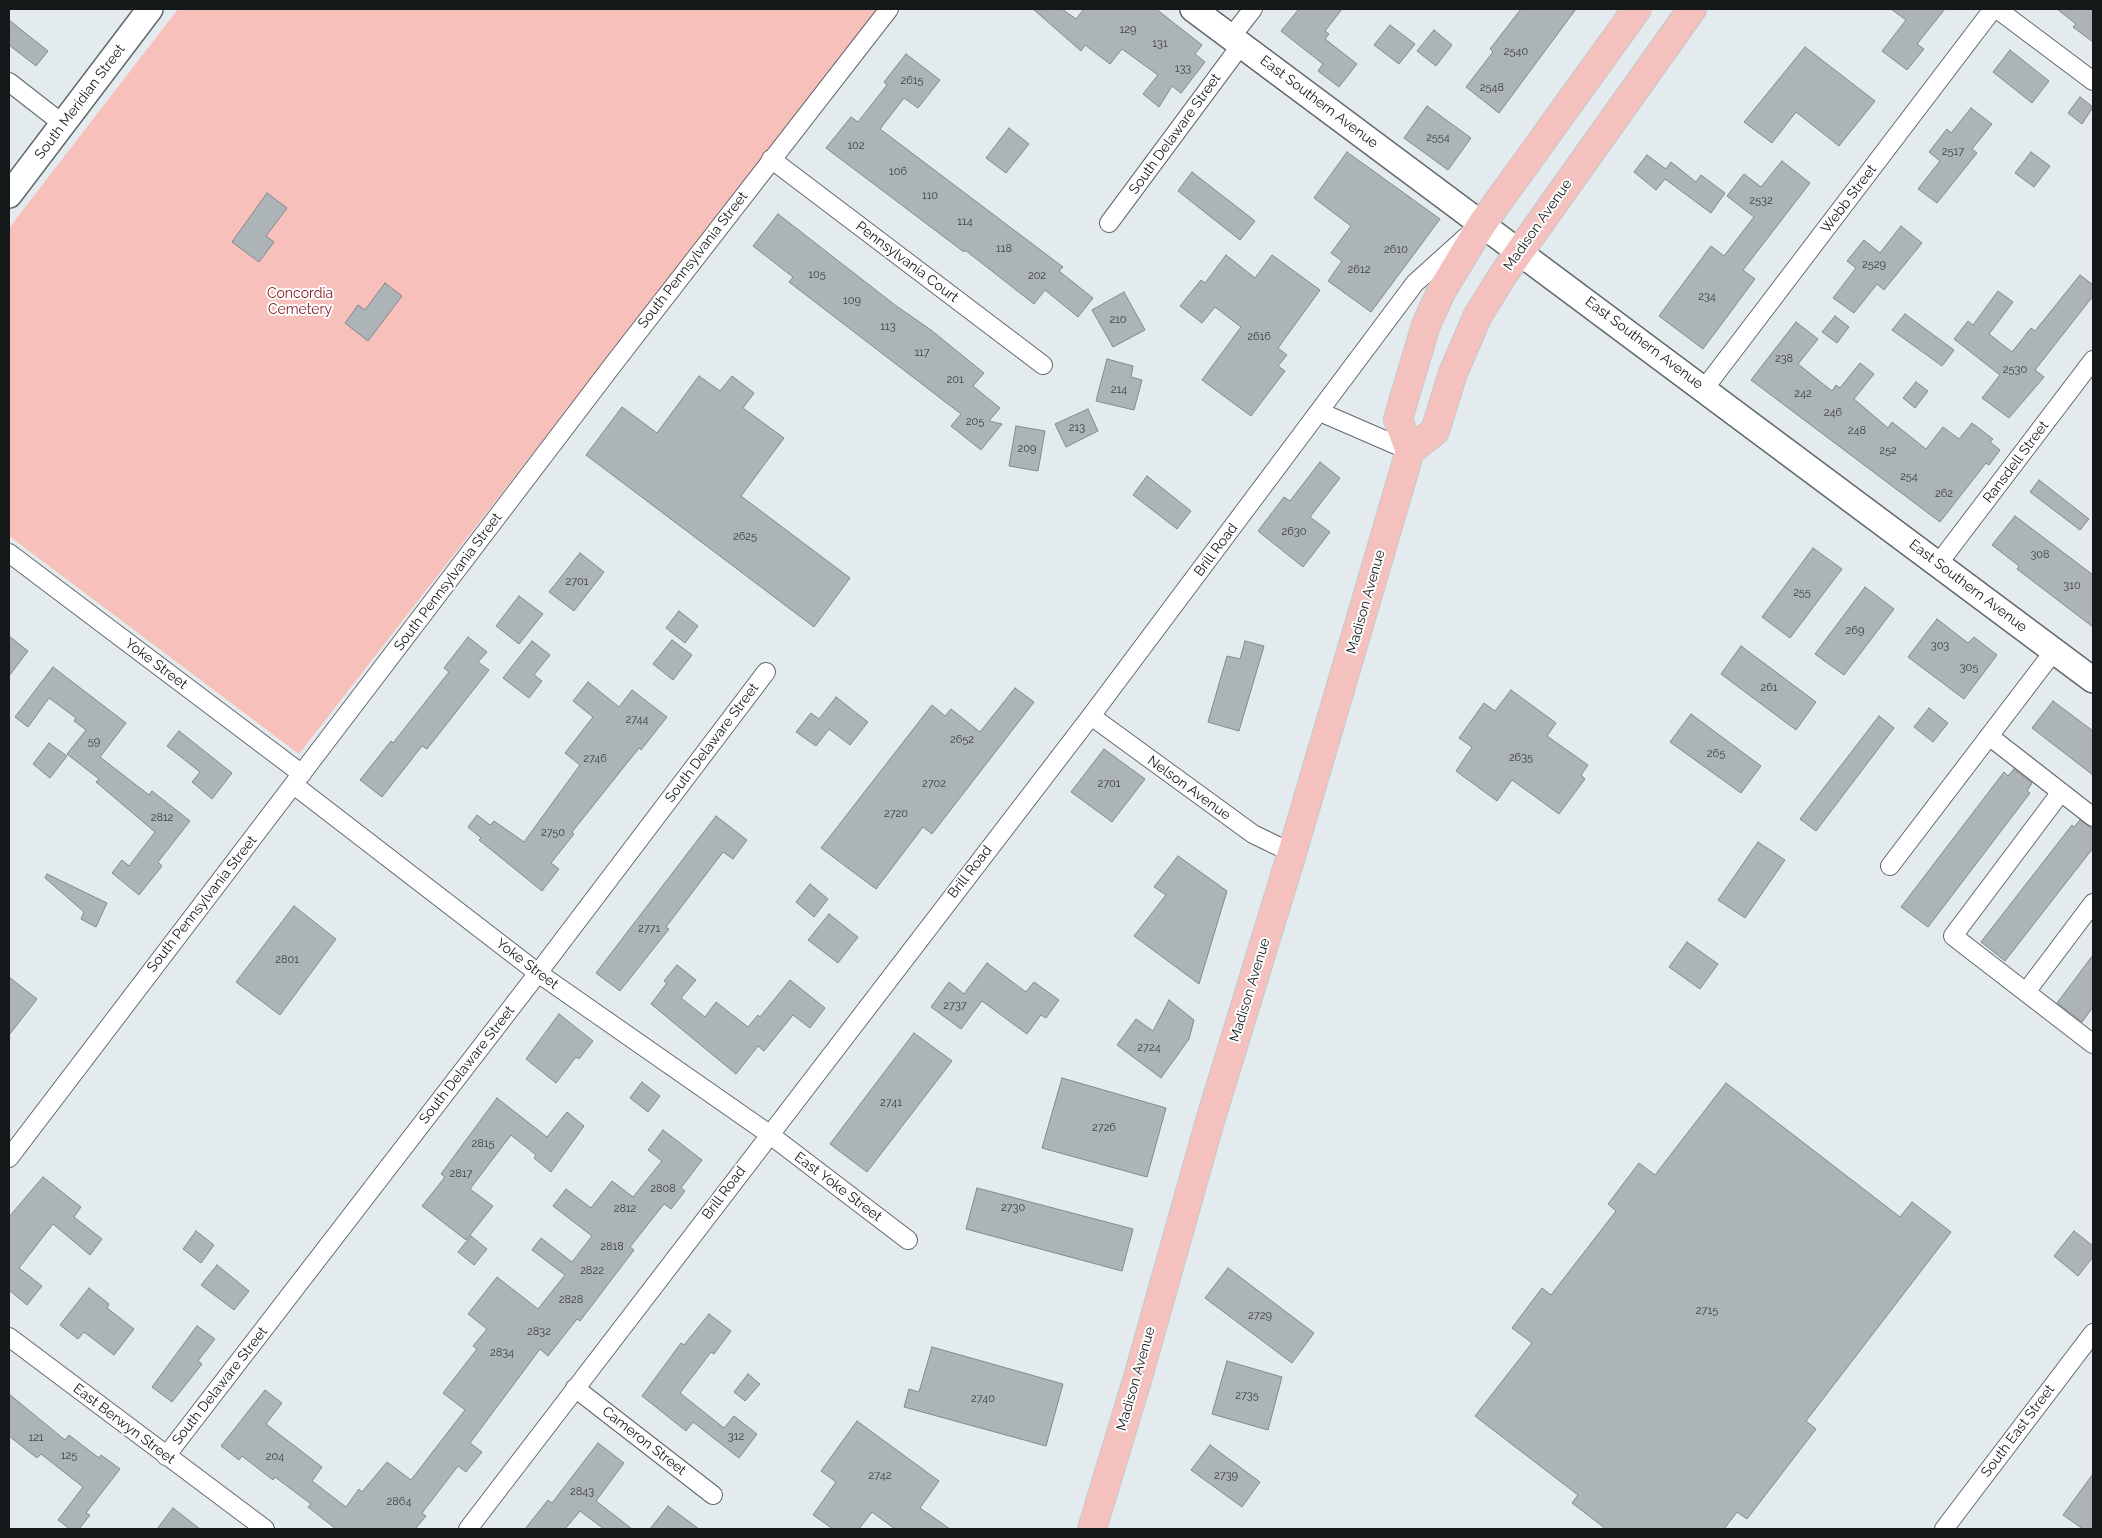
<!DOCTYPE html>
<html>
<head>
<meta charset="utf-8">
<style>
  body { margin:0 }
  #map { position:relative; width:2102px; height:1538px; overflow:hidden; background:#e3ebef; font-family:Raleway,sans-serif }
  canvas { display:block }
  .frame { position:absolute; inset:0; border:10px solid #151819; pointer-events:none }
</style>
</head>
<body>
<div id="map">
<canvas width="2102" height="1538"></canvas>
<div class="frame"></div>
</div>
<script>
const ctx = document.querySelector('canvas').getContext('2d');
ctx.lineJoin = 'round';
function fillPath(path, color) { ctx.fillStyle = color; ctx.fill(path, 'evenodd'); }
const shape = rows => new Path2D(rows.map(r => 'M' + r).join(''));
function strokePath(path, color, width, dash) { ctx.strokeStyle = color; ctx.lineWidth = width; ctx.lineCap = dash ? 'butt' : 'round'; ctx.setLineDash(dash || []); ctx.stroke(path); }
function label(font, color, halo, rows, align = 'center') {
  ctx.font = font + ' Raleway,sans-serif'; ctx.lineWidth = 4; ctx.setLineDash([]); ctx.textBaseline = 'middle'; ctx.strokeStyle = halo; ctx.fillStyle = color; for (const [text, x, y, turn = 0] of rows) {
    ctx.save(); ctx.translate(x, y); ctx.rotate((+turn || 0) * Math.PI / 180); ctx.textAlign = isNaN(turn) ? turn : align; if (halo) ctx.strokeText(text, 0, 0); ctx.fillText(text, 0, 0); ctx.restore();
  }
}
const green = shape([
  [178,9,878,9,299,754,9,536,9,228]
]);
const building = shape([
  [1033,9,1062,9,1076,19,1084,9,1156,9,1202,45,1195,54,1205,62,1181,93,1172,86,1159,107,1143,94,1158,75,1122,49,1110,64,1085,45,1081,51,1033,9],
  [1299,9,1342,9,1325,31,1329,34,1325,39,1357,64,1339,87,1318,71,1323,64,1281,31,1299,9],
  [1521,9,1576,9,1499,113,1466,87,1493,52,1490,49,1521,9],
  [1891,9,1945,9,1917,44,1924,49,1907,70,1882,51,1906,20,1891,9],
  [2057,9,2093,9,2093,42,2073,27,2076,24,2057,9],
  [9,20,48,51,36,66,9,45,9,20],
  [1390,25,1415,44,1399,64,1374,45,1390,25],
  [1434,30,1452,45,1436,66,1417,51,1434,30],
  [1805,47,1875,101,1839,146,1796,112,1772,143,1744,122,1805,47],
  [2010,50,2049,81,2032,103,1993,72,2010,50],
  [906,54,940,80,918,108,904,98,880,129,1063,267,1059,271,1093,298,1078,317,1045,290,1034,304,965,250,964,252,826,148,851,117,858,122,887,85,884,82,906,54],
  [2080,97,2093,107,2082,124,2068,113,2080,97],
  [1427,106,1471,138,1448,170,1404,138,1427,106],
  [1971,108,1992,124,1972,149,1977,153,1937,203,1918,189,1940,161,1929,152,1947,129,1951,133,1971,108],
  [1009,128,1029,144,1006,173,986,158,1009,128],
  [1347,152,1440,219,1371,312,1328,281,1342,261,1331,253,1351,226,1314,198,1347,152],
  [2031,152,2050,166,2034,187,2015,173,2031,152],
  [1647,155,1666,169,1671,162,1696,182,1701,175,1725,193,1711,213,1665,179,1656,190,1634,172,1647,155],
  [1782,161,1810,183,1743,270,1755,279,1703,349,1659,316,1711,246,1724,256,1754,217,1727,196,1744,174,1761,187,1782,161],
  [1192,172,1255,221,1240,240,1178,191,1192,172],
  [267,193,287,208,266,236,274,242,259,262,232,242,267,193],
  [778,214,895,305,931,330,984,373,973,386,1000,408,989,421,1002,424,981,450,951,426,961,414,789,282,793,277,753,246,778,214],
  [1901,226,1922,243,1884,290,1877,284,1854,313,1833,298,1856,268,1847,261,1864,240,1880,253,1901,226],
  [1226,255,1255,278,1272,255,1320,290,1278,348,1287,355,1278,366,1285,371,1251,416,1202,380,1241,327,1215,307,1202,323,1180,306,1201,280,1205,283,1226,255],
  [2080,275,2093,285,2093,296,2035,370,2044,377,2009,418,1982,398,2000,375,1954,339,1968,321,1973,325,1998,291,2013,302,1989,334,2012,352,2031,328,2035,331,2080,275],
  [385,283,402,296,368,341,345,323,358,305,365,310,385,283],
  [1124,292,1145,330,1113,347,1092,310,1124,292],
  [1905,314,1954,350,1942,366,1892,330,1905,314],
  [1835,316,1849,327,1837,343,1822,332,1835,316],
  [1796,322,1818,339,1798,364,1832,391,1836,385,1840,388,1860,363,1874,374,1854,399,1888,428,1892,422,1926,449,1943,427,1959,439,1972,423,1993,439,1990,442,2000,450,1989,465,1986,463,1940,522,1751,380,1796,322],
  [1107,359,1133,366,1131,377,1142,380,1134,410,1096,401,1107,359],
  [699,376,720,391,732,376,754,393,743,408,784,438,741,496,850,578,814,627,586,455,622,407,657,433,699,376],
  [1916,382,1928,391,1915,408,1903,398,1916,382],
  [1088,409,1098,431,1066,447,1055,424,1088,409],
  [1016,426,1045,431,1038,471,1009,466,1016,426],
  [1320,462,1340,478,1310,517,1330,532,1303,567,1258,531,1284,497,1290,501,1320,462],
  [1147,476,1191,511,1177,529,1133,495,1147,476],
  [2039,480,2089,519,2080,530,2030,492,2039,480],
  [2015,516,2093,575,2093,627,2017,569,2019,566,1992,545,2015,516],
  [1813,548,1842,569,1790,638,1762,617,1813,548],
  [580,553,604,572,574,611,549,592,580,553],
  [1865,587,1894,609,1844,675,1815,654,1865,587],
  [519,596,543,614,519,644,496,626,519,596],
  [679,611,698,626,685,643,666,628,679,611],
  [1937,619,1968,643,1974,637,1997,655,1964,699,1908,657,1937,619],
  [9,636,28,651,9,676,9,636],
  [468,637,487,652,478,662,489,670,427,749,422,746,382,797,360,780,391,741,393,743,449,672,444,668,468,637],
  [672,640,692,655,673,680,653,664,672,640],
  [532,641,550,655,534,675,542,681,529,698,503,678,532,641],
  [1245,641,1264,646,1239,731,1208,722,1227,656,1240,659,1245,641],
  [1741,646,1816,702,1796,730,1721,674,1741,646],
  [53,667,126,723,100,757,149,795,152,791,190,821,158,862,162,866,139,895,112,873,122,860,129,866,155,832,96,782,99,779,67,754,86,730,74,721,76,718,49,698,28,727,15,717,53,667],
  [588,682,619,707,632,690,667,717,641,750,639,748,572,832,574,834,551,863,559,869,542,891,479,840,481,838,468,827,477,815,490,825,494,821,524,842,580,765,565,753,593,717,573,701,588,682],
  [1015,688,1034,702,932,834,923,827,876,889,821,848,932,705,945,716,951,709,980,732,1015,688],
  [1511,690,1556,723,1547,736,1588,765,1581,775,1585,779,1559,814,1512,780,1497,801,1456,771,1472,747,1459,738,1484,703,1495,711,1511,690],
  [836,697,868,722,850,745,829,729,816,746,796,732,811,713,819,719,836,697],
  [2053,701,2093,731,2093,775,2032,728,2053,701],
  [1929,708,1948,723,1933,742,1914,727,1929,708],
  [1691,714,1761,766,1741,793,1670,742,1691,714],
  [1879,716,1894,728,1816,831,1800,819,1879,716],
  [179,731,232,773,212,799,192,782,200,772,167,746,179,731],
  [49,743,67,756,50,778,33,764,49,743],
  [1104,749,1145,779,1112,822,1071,792,1104,749],
  [2014,769,2032,783,2027,791,2030,793,1928,927,1901,907,2004,772,2008,776,2014,769],
  [716,816,747,840,733,859,723,852,666,927,669,929,620,991,596,973,716,816],
  [2080,820,2093,829,2093,848,2005,961,1981,942,2072,825,2074,827,2080,820],
  [1758,842,1785,860,1745,918,1718,900,1758,842],
  [1178,856,1227,891,1199,984,1134,936,1166,895,1154,887,1178,856],
  [47,874,107,903,96,927,81,919,84,912,45,878,47,874],
  [810,884,828,899,814,917,796,902,810,884],
  [294,906,336,939,280,1015,236,982,294,906],
  [829,914,858,937,838,963,808,940,829,914],
  [1687,942,1718,964,1700,989,1669,967,1687,942],
  [2093,955,2093,1007,2082,1022,2057,1003,2093,955],
  [987,963,1026,992,1034,982,1059,1000,1046,1018,1041,1015,1027,1034,982,1001,961,1029,931,1007,949,982,964,994,987,963],
  [677,965,696,980,681,998,705,1017,716,1002,748,1027,758,1015,760,1017,790,980,825,1008,810,1028,793,1015,764,1051,758,1046,736,1074,651,1004,667,983,664,981,677,965],
  [9,977,37,999,9,1035,9,977],
  [1169,1000,1194,1020,1189,1039,1161,1078,1117,1045,1136,1019,1153,1031,1169,1000],
  [559,1014,593,1041,579,1059,576,1057,556,1083,526,1059,559,1014],
  [914,1033,952,1061,867,1172,830,1144,914,1033],
  [1062,1078,1166,1108,1147,1177,1042,1148,1062,1078],
  [642,1082,660,1096,648,1112,630,1098,642,1082],
  [1726,1083,1900,1217,1912,1202,1951,1232,1806,1421,1816,1429,1747,1519,1737,1512,1724,1529,1606,1529,1572,1503,1578,1495,1475,1416,1532,1343,1512,1328,1542,1288,1551,1295,1616,1211,1608,1204,1639,1163,1655,1175,1726,1083],
  [497,1098,547,1137,567,1112,584,1126,551,1172,534,1158,536,1155,511,1135,470,1189,493,1206,466,1240,422,1206,445,1177,441,1174,497,1098],
  [663,1130,702,1160,681,1188,685,1191,671,1209,664,1204,630,1247,634,1250,580,1321,577,1319,548,1356,540,1349,470,1443,482,1452,466,1472,458,1466,422,1513,426,1516,415,1529,336,1529,308,1507,311,1504,275,1477,273,1480,242,1456,239,1460,221,1446,265,1390,282,1403,266,1424,322,1467,312,1481,346,1507,359,1489,362,1492,387,1462,411,1480,465,1410,443,1393,477,1349,473,1346,487,1329,468,1314,497,1277,538,1309,565,1275,532,1250,541,1238,572,1262,592,1236,553,1206,566,1189,591,1208,612,1181,633,1197,662,1161,648,1150,663,1130],
  [43,1177,81,1207,74,1217,102,1239,90,1255,53,1224,19,1268,42,1286,27,1305,9,1290,9,1217,43,1177],
  [977,1188,1133,1229,1122,1271,966,1229,977,1188],
  [196,1231,214,1245,201,1263,183,1249,196,1231],
  [2074,1231,2093,1246,2093,1257,2078,1276,2054,1256,2074,1231],
  [471,1236,487,1249,474,1265,458,1252,471,1236],
  [217,1265,249,1291,234,1310,201,1285,217,1265],
  [1228,1268,1314,1333,1292,1363,1205,1298,1228,1268],
  [89,1288,109,1304,107,1308,134,1329,114,1355,84,1332,78,1339,60,1325,89,1288],
  [709,1314,731,1331,714,1354,711,1352,680,1393,724,1428,734,1416,757,1434,739,1458,693,1422,686,1431,642,1396,681,1343,684,1345,709,1314],
  [197,1326,215,1339,198,1361,202,1364,172,1402,152,1387,197,1326],
  [932,1347,1063,1384,1046,1446,904,1407,909,1389,919,1392,932,1347],
  [1227,1361,1282,1377,1268,1430,1212,1414,1227,1361],
  [748,1374,760,1384,745,1401,734,1392,748,1374],
  [9,1394,65,1440,69,1435,99,1458,101,1455,120,1469,86,1513,90,1515,79,1529,70,1529,58,1520,83,1487,41,1454,37,1458,9,1436,9,1394],
  [857,1421,939,1481,920,1508,950,1529,895,1529,872,1512,859,1529,833,1529,813,1515,836,1482,821,1471,857,1421],
  [598,1443,624,1463,596,1501,632,1529,604,1529,580,1511,565,1529,525,1529,548,1500,552,1503,598,1443],
  [1210,1445,1260,1482,1242,1507,1191,1470,1210,1445],
  [2093,1474,2093,1529,2083,1529,2063,1515,2093,1474],
  [668,1506,699,1529,650,1529,668,1506],
  [173,1508,200,1529,157,1529,173,1508]
]);
const street = shape([
  [1997,9,2093,81],
  [1231,37,1253,9],
  [9,82,63,124],
  [771,159,1043,365],
  [1109,223,1241,45],
  [1704,389,1993,9],
  [1320,412,1410,451],
  [9,553,302,774],
  [1938,564,2093,360],
  [1091,716,1253,834,1292,853],
  [1989,736,2093,817],
  [294,785,538,973,769,1134,908,1240],
  [2061,792,1953,936,2093,1044],
  [1890,866,2054,651],
  [2026,992,2093,903],
  [9,1158,615,362,889,9],
  [9,1337,265,1529],
  [575,1388,713,1495],
  [166,1456,538,973,766,672],
  [468,1529,1091,716,1415,283,1466,237],
  [1944,1529,2093,1333]
]);
const secondary = shape([
  [1193,9,2093,680],
  [9,195,150,9]
]);
const primary = shape([
  [1410,451,1398,419,1426,325,1441,292,1482,224,1637,9],
  [1092,1529,1138,1377,1210,1121,1292,853,1410,451,1435,431,1453,373,1478,315,1503,275,1692,9]
]);
const numberNames = [
  ["129",1128,30],
  ["131",1160,44],
  ["2540",1516,52],
  ["133",1183,69],
  ["2615",912,81],
  ["2548",1492,88],
  ["2554",1438,138],
  ["102",856,146],
  ["2517",1953,152],
  ["106",898,172],
  ["110",930,196],
  ["2532",1761,201],
  ["114",965,222],
  ["118",1004,249],
  ["2610",1396,250],
  ["2529",1874,265],
  ["2612",1359,270],
  ["105",817,275],
  ["202",1037,276],
  ["234",1707,297],
  ["109",852,301],
  ["210",1118,320],
  ["113",888,327],
  ["2616",1259,337],
  ["117",922,353],
  ["238",1784,359],
  ["2530",2015,370],
  ["201",955,380],
  ["214",1119,390],
  ["242",1803,394],
  ["246",1833,413],
  ["205",975,422],
  ["213",1077,428],
  ["248",1857,431],
  ["209",1027,449],
  ["252",1888,451],
  ["254",1909,477],
  ["262",1944,494],
  ["2630",1294,532],
  ["2625",745,537],
  ["308",2040,555],
  ["2701",577,582],
  ["310",2072,586],
  ["255",1802,593],
  ["269",1855,631],
  ["303",1940,646],
  ["305",1969,668],
  ["261",1769,688],
  ["2744",637,720],
  ["2652",962,740],
  ["59",94,742],
  ["265",1716,754],
  ["2635",1521,758],
  ["2746",595,759],
  ["2702",934,784],
  ["2701",1109,784],
  ["2720",896,814],
  ["2812",162,818],
  ["2750",553,833],
  ["2771",649,929],
  ["2801",287,960],
  ["2737",955,1006],
  ["2724",1149,1048],
  ["2741",891,1103],
  ["2726",1104,1128],
  ["2815",483,1144],
  ["2817",461,1174],
  ["2808",663,1189],
  ["2730",1013,1208],
  ["2812",625,1209],
  ["2818",612,1247],
  ["2822",592,1271],
  ["2828",571,1300],
  ["2715",1707,1311],
  ["2729",1260,1316],
  ["2832",539,1332],
  ["2834",502,1353],
  ["2735",1247,1396],
  ["2740",983,1399],
  ["312",736,1437],
  ["121",36,1438],
  ["125",69,1456],
  ["204",275,1457],
  ["2742",880,1476],
  ["2739",1226,1476],
  ["2843",582,1492],
  ["2864",399,1502]
];
const streetNames = [
  ["South Meridian Street",80,102,-53],
  ["East Southern Avenue",1319,102,37],
  ["South Delaware Street",1175,134,-54],
  ["Webb Street",1849,199,-53],
  ["Madison Avenue",1538,225,-55],
  ["South Pennsylvania Street",693,260,-52],
  ["Pennsylvania Court",907,262,37],
  ["East Southern Avenue",1644,343,37],
  ["Ransdell Street",2016,462,-53],
  ["Brill Road",1216,550,-53],
  ["South Pennsylvania Street",448,582,-53],
  ["East Southern Avenue",1968,586,37],
  ["Madison Avenue",1366,602,-74],
  ["Yoke Street",156,664,37],
  ["South Delaware Street",712,743,-53],
  ["Nelson Avenue",1189,788,36],
  ["Brill Road",970,872,-52],
  ["South Pennsylvania Street",202,904,-52],
  ["Yoke Street",527,964,37],
  ["Madison Avenue",1250,990,-73],
  ["South Delaware Street",467,1065,-52],
  ["East Yoke Street",838,1187,37],
  ["Brill Road",724,1193,-53],
  ["Madison Avenue",1136,1379,-74],
  ["South Delaware Street",220,1386,-52],
  ["East Berwyn Street",124,1424,37],
  ["South East Street",2018,1431,-53],
  ["Cameron Street",644,1441,38]
];
const parkNames = [
  ["Concordia",300,294],
  ["Cemetery",300,310]
];
fillPath(green, '#f8c0bb');
fillPath(building, '#acb4b8');
strokePath(building, '#82898d', 1);
strokePath(street, '#61686c', 20);
strokePath(secondary, '#61686c', 28);
strokePath(primary, '#c7c8c8', 30);
strokePath(street, '#fff', 18);
strokePath(secondary, '#fff', 25);
strokePath(primary, '#f4c1be', 28);
label('11px', '#3b3f41', null, numberNames);
label('14px', '#151819', '#fff', streetNames);
label('14px', '#80171e', '#fff', parkNames);
</script>
</body>
</html>
